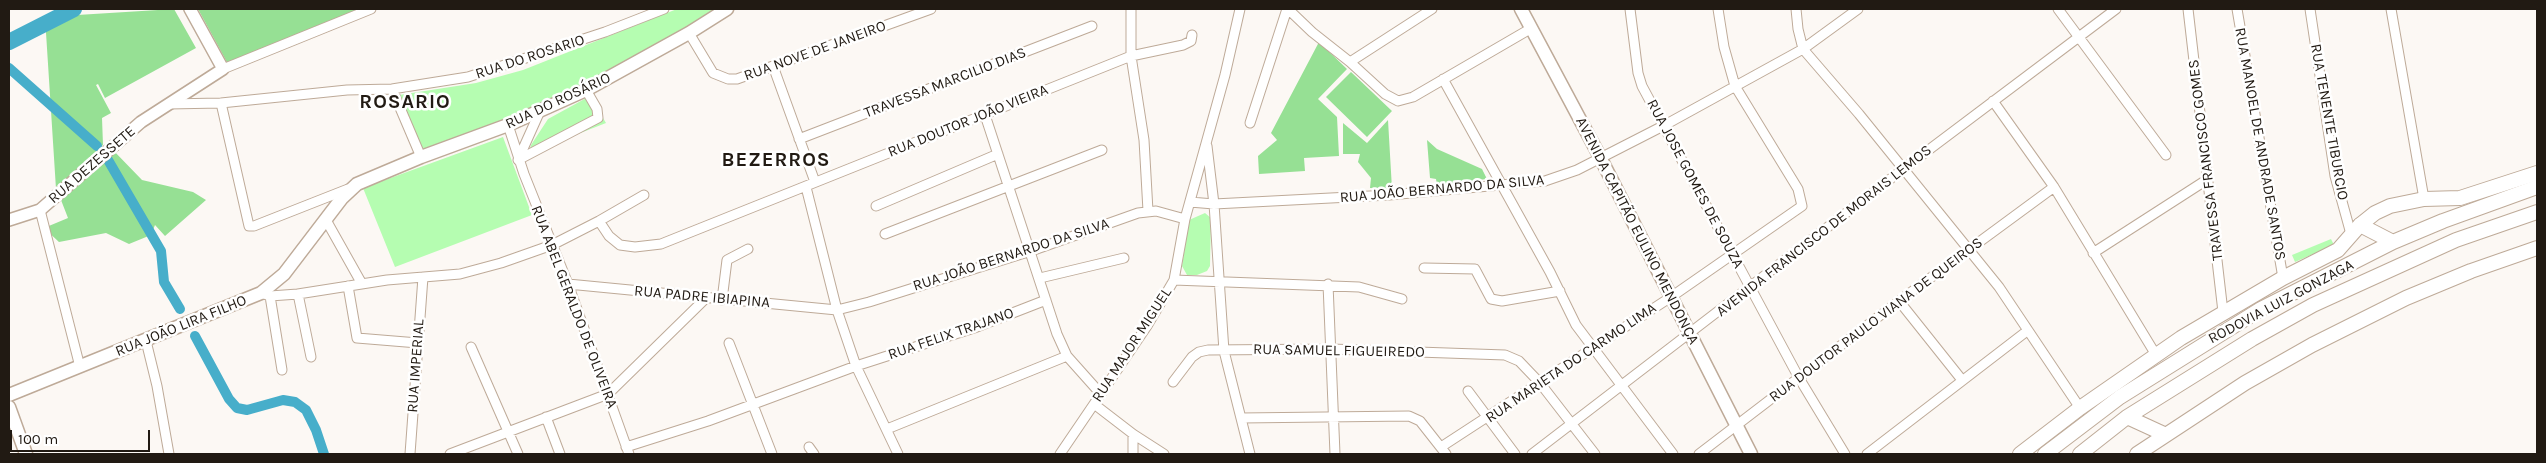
<!DOCTYPE html>
<html>
<head>
<meta charset="utf-8">
<style>
  body { margin:0 }
  #map { position:relative; width:2546px; height:463px; overflow:hidden; background:#fcf8f4; font-family:Karla,sans-serif }
  canvas { display:block }
  .frame { position:absolute; inset:0; border:10px solid #211a13; pointer-events:none }
  .scale { position:absolute; left:10px; top:430px; width:140px; height:22px; box-sizing:border-box; border:2px solid #211a13; border-top:0; padding-left:6px; font-size:15px; line-height:18px; white-space:nowrap; color:#211a13; -webkit-text-stroke:4px #fff; paint-order:stroke }
</style>
</head>
<body>
<div id="map">
<canvas width="2546" height="463"></canvas>
<div class="frame"></div>
<div class="scale">100 m</div>
</div>
<script>
const ctx = document.querySelector('canvas').getContext('2d');
ctx.lineJoin = 'round';
function fillPath(path, color) { ctx.fillStyle = color; ctx.fill(path, 'evenodd'); }
const shape = rows => new Path2D(rows.map(r => 'M' + r).join(''));
function strokePath(path, color, width, dash) { ctx.strokeStyle = color; ctx.lineWidth = width; ctx.lineCap = dash ? 'butt' : 'round'; ctx.setLineDash(dash || []); ctx.stroke(path); }
function label(font, color, halo, rows, align = 'center') {
  ctx.font = font + ' Karla,sans-serif'; ctx.lineWidth = 5; ctx.setLineDash([]); ctx.textBaseline = 'middle'; ctx.strokeStyle = halo; ctx.fillStyle = color; for (const [text, x, y, turn = 0] of rows) {
    ctx.save(); ctx.translate(x, y); ctx.rotate((+turn || 0) * Math.PI / 180); ctx.textAlign = isNaN(turn) ? turn : align; if (halo) ctx.strokeText(text, 0, 0); ctx.fillText(text, 0, 0); ctx.restore();
  }
}
const green = shape([
  [677,9,726,9,610,79,423,152,399,95,476,83,523,70],
  [590,96,606,123,529,153,531,145,548,119],
  [503,137,532,215,395,267,363,188],
  [1205,213,1211,218,1210,266,1207,271,1197,275,1187,275,1182,266,1189,220],
  [2331,239,2334,245,2295,262,2292,255]
]);
const forest = shape([
  [174,9,196,48,105,98,98,84,96,85,111,113,102,118,103,145,56,189,45,17],
  [198,9,361,9,229,66],
  [1319,42,1347,69,1318,99,1337,117,1339,156,1304,158,1305,171,1259,174,1258,156,1277,140,1271,133],
  [1351,72,1392,111,1367,137,1326,97],
  [1388,120,1392,189,1370,188,1371,178,1358,162,1360,154,1343,154,1343,123,1367,143],
  [1427,140,1437,149,1482,169,1487,179,1437,185,1436,179,1430,178],
  [112,149,142,180,193,192,206,200,165,236,155,225,151,235,129,244,106,233,59,242,44,228,68,218,61,200]
]);
const canal = shape([
  [9,68,97,146],
  [108,160,161,251,164,282,180,309],
  [195,336,229,399,237,408,247,410,283,400,295,402,306,410,316,430,324,454]
]);
const river = shape([
  [9,42,74,9]
]);
const minor = shape([
  [1131,9,1131,56,1144,140,1148,211],
  [1288,9,1312,32,1350,62,1385,94,1398,101,1413,97,1530,29],
  [1630,9,1638,73,1642,86,1799,378,1845,454],
  [1796,9,1798,29,1803,49,1859,114,1999,287,2080,408],
  [2058,9,2166,155],
  [2188,9,2223,312],
  [2237,9,2283,278],
  [2310,9,2335,176,2351,234],
  [2391,9,2424,199],
  [689,33,713,73,728,79,737,79,931,9],
  [1350,62,1432,9],
  [773,66,815,182],
  [223,69,371,9],
  [1443,79,1550,272,1576,325,1673,454],
  [392,89,421,157],
  [1993,101,2054,187,2156,355],
  [221,103,249,226,254,226,348,189],
  [168,104,221,103,347,90,392,89,468,77,605,32,664,9],
  [985,115,1057,334,1067,356,1100,393],
  [1250,123,1287,9],
  [508,125,524,174,568,284,629,454],
  [799,139,1092,26],
  [1207,146,1214,204,1224,351,1250,454],
  [518,160,598,118,597,109,586,90],
  [518,160,540,111],
  [806,187,837,310,856,366,898,454],
  [1190,202,1214,204,1389,195,1545,181,1577,170,1663,126,1803,49,1858,9],
  [876,206,998,154],
  [40,210,80,367],
  [326,220,362,284],
  [599,221,609,236,620,245,635,247,661,244,1131,56,1183,45,1191,41,1192,35],
  [885,234,1102,150],
  [2093,253,2208,179],
  [1424,268,1475,269,1491,299,1502,301,1560,291],
  [1040,278,1124,258],
  [1174,280,1359,287,1402,299],
  [568,284,837,310,869,302,1031,251,1138,213,1156,211,1185,219],
  [1328,284,1335,454],
  [348,286,357,338,418,343],
  [261,293,270,296,298,294,387,280,460,274,501,263,552,245,599,221,644,195],
  [298,294,311,357],
  [270,296,282,370],
  [722,300,727,260,748,249],
  [1899,301,1962,380],
  [146,341,157,386,169,454],
  [729,343,772,454],
  [471,347,518,454],
  [1173,382,1192,357,1199,352,1208,350,1331,349,1505,355,1519,361,1540,383,1595,454],
  [1468,391,1515,454],
  [1094,404,1133,434,1164,454],
  [546,417,560,454],
  [1241,418,1409,416,1420,421,1446,454],
  [887,429,1067,356],
  [626,447,708,421,856,366,974,328,1046,300],
  [809,447,814,454],
  [1441,447,1671,297,1802,206,1798,189,1735,86,1724,47,1718,9],
  [410,454,423,277],
  [450,454,608,394,706,298],
  [1060,454,1147,326,1174,280,1185,219,1225,75,1240,9],
  [1133,454,1133,434],
  [1532,454,1902,170,2116,9],
  [1699,454,1899,301,2054,187],
  [1867,454,2027,331]
]);
const tertiary = shape([
  [9,220,40,210,141,122,223,69,190,9]
]);
const secondary = shape([
  [1521,9,1600,157,1751,454],
  [9,395,261,293,284,274,342,198,357,184,421,157,508,125,586,90,689,33,727,9],
  [9,407,26,454]
]);
const primary = shape([
  [2020,454,2080,408,2181,338,2283,278,2338,250,2360,225,2375,213,2390,206,2424,199,2460,198,2537,173],
  [2137,454,2245,383,2312,345,2406,298,2471,271,2537,248]
]);
const trunk = shape([
  [2360,225,2393,242],
  [2127,417,2164,434],
  [2045,454,2120,397,2261,309,2393,242,2443,221,2537,187],
  [2080,454,2127,417,2252,339,2313,305,2456,240,2537,212]
]);
const streetNames = [
  ["RUA NOVE DE JANEIRO",815,51,-20],
  ["RUA DO ROSARIO",530,57,-18],
  ["TRAVESSA MARCILIO DIAS",945,83,-21],
  ["RUA DO ROSÁRIO",558,101,-25],
  ["RUA DOUTOR JOÃO VIEIRA",968,121,-22],
  ["RUA TENENTE TIBURCIO",2329,122,80],
  ["RUA MANOEL DE ANDRADE SANTOS",2260,144,80],
  ["TRAVESSA FRANCISCO GOMES",2206,160,-97],
  ["RUA DEZESSETE",92,165,-41],
  ["RUA JOSE GOMES DE SOUZA",1695,184,62],
  ["RUA JOÃO BERNARDO DA SILVA",1442,189,-5],
  ["AVENIDA CAPITÃO EULINO MENDONÇA",1637,231,63],
  ["AVENIDA FRANCISCO DE MORAIS LEMOS",1824,231,-38],
  ["RUA JOÃO BERNARDO DA SILVA",1011,255,-18],
  ["RUA PADRE IBIAPINA",702,297,5],
  ["RODOVIA LUIZ GONZAGA",2281,302,-28],
  ["RUA ABEL GERALDO DE OLIVEIRA",574,307,69],
  ["RUA DOUTOR PAULO VIANA DE QUEIROS",1876,320,-37],
  ["RUA JOÃO LIRA FILHO",181,326,-22],
  ["RUA FELIX TRAJANO",951,334,-19],
  ["RUA MAJOR MIGUEL",1132,345,-57],
  ["RUA SAMUEL FIGUEIREDO",1339,351,1],
  ["RUA MARIETA DO CARMO LIMA",1571,363,-34],
  ["RUA IMPERIAL",416,366,-86]
];
const districtNames = [
  ["ROSARIO",405,102],
  ["BEZERROS",776,160]
];
fillPath(green, '#b5fdb1');
fillPath(forest, '#96e094');
strokePath(canal, '#47aeca', 10);
strokePath(river, '#47aeca', 16);
strokePath(minor, '#beaa98', 11);
strokePath(tertiary, '#beaa98', 14);
strokePath(secondary, '#beaa98', 15);
strokePath(primary, '#beaa98', 16);
strokePath(trunk, '#beaa98', 16);
strokePath(minor, '#fff', 9);
strokePath(tertiary, '#fff', 11);
strokePath(secondary, '#fff', 12);
strokePath(primary, '#fff', 14);
strokePath(trunk, '#fff', 14);
label('15px', '#211a13', '#fff', streetNames);
ctx.letterSpacing = '1px';
label('bold 20px', '#211a13', '#fff', districtNames);
ctx.letterSpacing = '0px';
</script>
</body>
</html>
